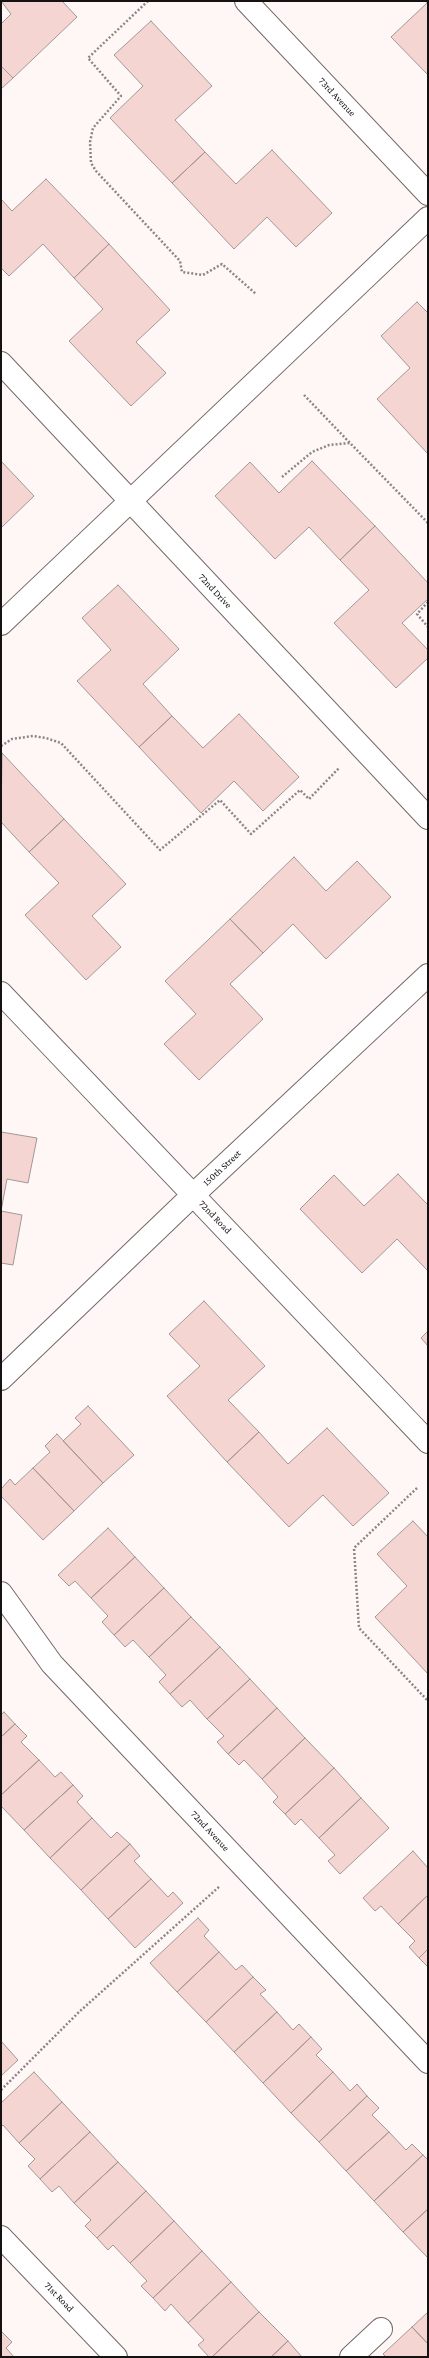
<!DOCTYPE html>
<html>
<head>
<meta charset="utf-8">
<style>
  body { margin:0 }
  #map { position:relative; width:429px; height:2358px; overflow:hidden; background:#fff7f6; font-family:"Crimson Pro",serif }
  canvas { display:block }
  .frame { position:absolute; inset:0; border:2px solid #171212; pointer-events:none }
</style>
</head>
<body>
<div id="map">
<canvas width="429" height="2358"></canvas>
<div class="frame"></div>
</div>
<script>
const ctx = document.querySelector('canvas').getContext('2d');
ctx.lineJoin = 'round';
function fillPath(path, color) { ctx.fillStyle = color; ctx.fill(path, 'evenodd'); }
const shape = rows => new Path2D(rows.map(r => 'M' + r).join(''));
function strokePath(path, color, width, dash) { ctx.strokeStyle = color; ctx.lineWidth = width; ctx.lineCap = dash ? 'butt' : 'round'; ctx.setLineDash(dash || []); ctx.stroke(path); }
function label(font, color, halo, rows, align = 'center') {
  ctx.font = font + ' "Crimson Pro",serif'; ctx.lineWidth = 3.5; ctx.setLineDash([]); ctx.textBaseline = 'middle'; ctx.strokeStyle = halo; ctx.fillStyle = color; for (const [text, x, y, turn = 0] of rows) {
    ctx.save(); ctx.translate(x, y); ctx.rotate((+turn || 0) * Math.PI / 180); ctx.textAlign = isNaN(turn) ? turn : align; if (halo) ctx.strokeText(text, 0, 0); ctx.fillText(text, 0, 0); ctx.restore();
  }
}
const building = shape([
  [1,1,62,1,77,17,13,78,1,66,1,24,11,14,1,1],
  [426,1,428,1,428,75,391,37,427,3,426,1],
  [151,21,212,86,175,120,205,152,172,183,110,118,143,86,114,55,151,21],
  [1,66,13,78,1,89,1,66],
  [272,150,332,213,296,247,267,217,234,249,172,183,205,152,236,184,272,150],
  [46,179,109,244,74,278,43,244,9,276,1,268,1,199,12,211,46,179],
  [109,244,170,310,136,342,166,373,131,406,69,341,103,309,74,278,109,244],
  [417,302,428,313,428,454,377,399,410,368,381,336,417,302],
  [1,461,34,496,1,528,1,461],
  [312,461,375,526,340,560,309,527,275,559,215,496,250,462,279,493,312,461],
  [375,526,428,583,428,599,402,623,428,650,428,658,396,688,334,623,369,590,340,560,375,526],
  [118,585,179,649,143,684,172,716,139,747,77,681,111,650,82,618,118,585],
  [239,714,299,777,263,811,234,781,201,813,139,747,172,716,203,748,239,714],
  [2,753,64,819,29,852,1,822,2,753],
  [64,819,126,884,92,916,121,947,86,980,25,915,59,883,29,852,64,819],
  [294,857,326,891,357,861,391,897,326,959,293,924,263,953,230,919,294,857],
  [230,919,263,953,230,984,263,1019,199,1080,164,1044,196,1014,165,981,230,919],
  [1,1132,37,1138,28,1183,7,1179,1,1211,1,1132],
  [398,1174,428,1205,428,1271,397,1239,362,1273,300,1209,334,1175,364,1206,398,1174],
  [1,1211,22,1215,13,1265,1,1263,1,1211],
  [204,1301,265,1366,228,1400,259,1432,227,1462,167,1396,200,1366,169,1334,204,1301],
  [428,1331,428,1346,421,1338,428,1331],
  [88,1406,134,1455,103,1483,63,1441,81,1424,75,1418,88,1406],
  [327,1428,389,1493,353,1526,323,1495,289,1527,227,1462,259,1432,288,1464,327,1428],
  [57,1434,103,1483,74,1511,33,1468,50,1452,45,1446,57,1434],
  [33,1468,74,1511,43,1540,1,1496,1,1489,10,1479,15,1485,33,1468],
  [413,1521,428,1537,428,1674,375,1617,407,1586,377,1554,413,1521],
  [108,1528,135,1557,91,1598,75,1581,69,1586,58,1575,108,1528],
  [135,1557,164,1588,114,1635,102,1622,108,1616,91,1598,135,1557],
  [164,1588,191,1617,149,1657,133,1640,125,1647,114,1635,164,1588],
  [191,1617,220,1647,170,1694,159,1682,166,1675,149,1657,191,1617],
  [220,1647,250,1679,207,1719,190,1700,182,1707,170,1694,220,1647],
  [250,1679,277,1708,228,1754,217,1742,224,1736,207,1719,250,1679],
  [277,1708,305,1738,262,1779,244,1760,239,1765,228,1754,277,1708],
  [4,1712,15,1724,1,1737,1,1715,4,1712],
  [15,1724,27,1736,21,1742,39,1760,1,1795,1,1737,15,1724],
  [305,1738,334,1768,285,1814,273,1802,278,1797,262,1779,305,1738],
  [39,1760,55,1777,61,1772,73,1785,24,1830,1,1806,1,1795,39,1760],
  [334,1768,361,1798,319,1838,301,1819,295,1825,285,1814,334,1768],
  [73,1785,83,1796,77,1802,92,1818,50,1858,24,1830,73,1785],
  [361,1798,389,1828,340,1874,328,1861,335,1855,319,1838,361,1798],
  [92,1818,111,1838,117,1832,130,1844,81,1890,50,1858,92,1818],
  [130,1844,140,1856,134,1861,151,1879,108,1919,81,1890,130,1844],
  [413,1851,428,1868,428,1895,398,1924,381,1906,375,1911,363,1898,413,1851],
  [151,1879,168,1897,173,1892,183,1903,135,1948,108,1919,151,1879],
  [428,1895,428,1949,419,1958,409,1947,415,1941,398,1924,428,1895],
  [198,1918,209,1930,204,1936,219,1952,177,1992,150,1963,198,1918],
  [428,1949,428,1967,419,1958,428,1949],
  [219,1952,236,1970,242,1965,253,1977,206,2022,177,1992,219,1952],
  [253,1977,266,1990,260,1994,277,2012,234,2052,206,2022,253,1977],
  [277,2012,293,2030,299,2024,311,2037,263,2083,234,2052,277,2012],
  [311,2037,322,2049,316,2055,333,2072,291,2113,263,2083,311,2037],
  [1,2041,18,2060,1,2076,1,2041],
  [34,2072,62,2102,19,2143,3,2125,1,2127,1,2103,34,2072],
  [333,2072,350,2091,357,2084,367,2096,319,2142,291,2113,333,2072],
  [367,2096,379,2108,372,2115,389,2132,346,2171,319,2142,367,2096],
  [62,2102,90,2132,40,2179,28,2166,35,2159,19,2143,62,2102],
  [90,2132,118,2162,74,2203,59,2186,52,2192,40,2179,90,2132],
  [389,2132,406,2150,412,2144,423,2155,374,2201,346,2171,389,2132],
  [423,2155,428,2160,428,2209,403,2232,374,2201,423,2155],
  [118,2162,146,2191,97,2238,85,2226,91,2220,74,2203,118,2162],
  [146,2191,174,2221,130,2263,113,2245,108,2250,97,2238,146,2191],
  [428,2209,428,2258,403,2232,428,2209],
  [174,2221,202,2251,153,2298,141,2286,147,2281,130,2263,174,2221],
  [202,2251,231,2282,188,2323,171,2304,165,2311,153,2298,202,2251],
  [231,2282,259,2312,212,2357,209,2357,198,2345,204,2340,188,2323,231,2282],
  [259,2312,288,2341,271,2357,212,2357,259,2312],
  [428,2312,428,2344,412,2327,428,2312],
  [412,2327,428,2344,428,2357,386,2357,383,2354,412,2327],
  [1,2331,12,2342,6,2348,14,2357,1,2357,1,2331],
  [288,2341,302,2357,271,2357,288,2341]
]);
const path = shape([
  [148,1,88,58,121,96,93,128,90,142,91,163,96,171,180,261,182,272,203,275,222,264,256,294],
  [304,395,350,443],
  [282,477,312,452,329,445,350,443,428,523],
  [428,602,417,614,428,627],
  [1,746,12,739,33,736,46,738,61,743,160,850,220,800,251,834,300,790,309,799,339,768],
  [417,1488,354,1548,359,1628,428,1701],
  [1,2090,79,2012,220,1886]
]);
const minor = shape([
  [246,1,428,194],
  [1,363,428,818],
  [1,624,428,218],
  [1,993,428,1442],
  [1,1379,193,1195,428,975],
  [1,1593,52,1664,428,2062],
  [1,2237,116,2357],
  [351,2357,381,2329]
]);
const streetNames = [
  ["73rd Avenue",337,97,47],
  ["72nd Drive",215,591,47],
  ["150th Street",222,1168,-43],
  ["72nd Road",215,1217,46],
  ["72nd Avenue",210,1831,47],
  ["71st Road",59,2297,46]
];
fillPath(building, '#f5d5d2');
strokePath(building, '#a29795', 1);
strokePath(minor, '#746968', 24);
strokePath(path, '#8c8585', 2.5, [2, 2]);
strokePath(minor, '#fff', 22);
label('10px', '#171212', '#fff', streetNames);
</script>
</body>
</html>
